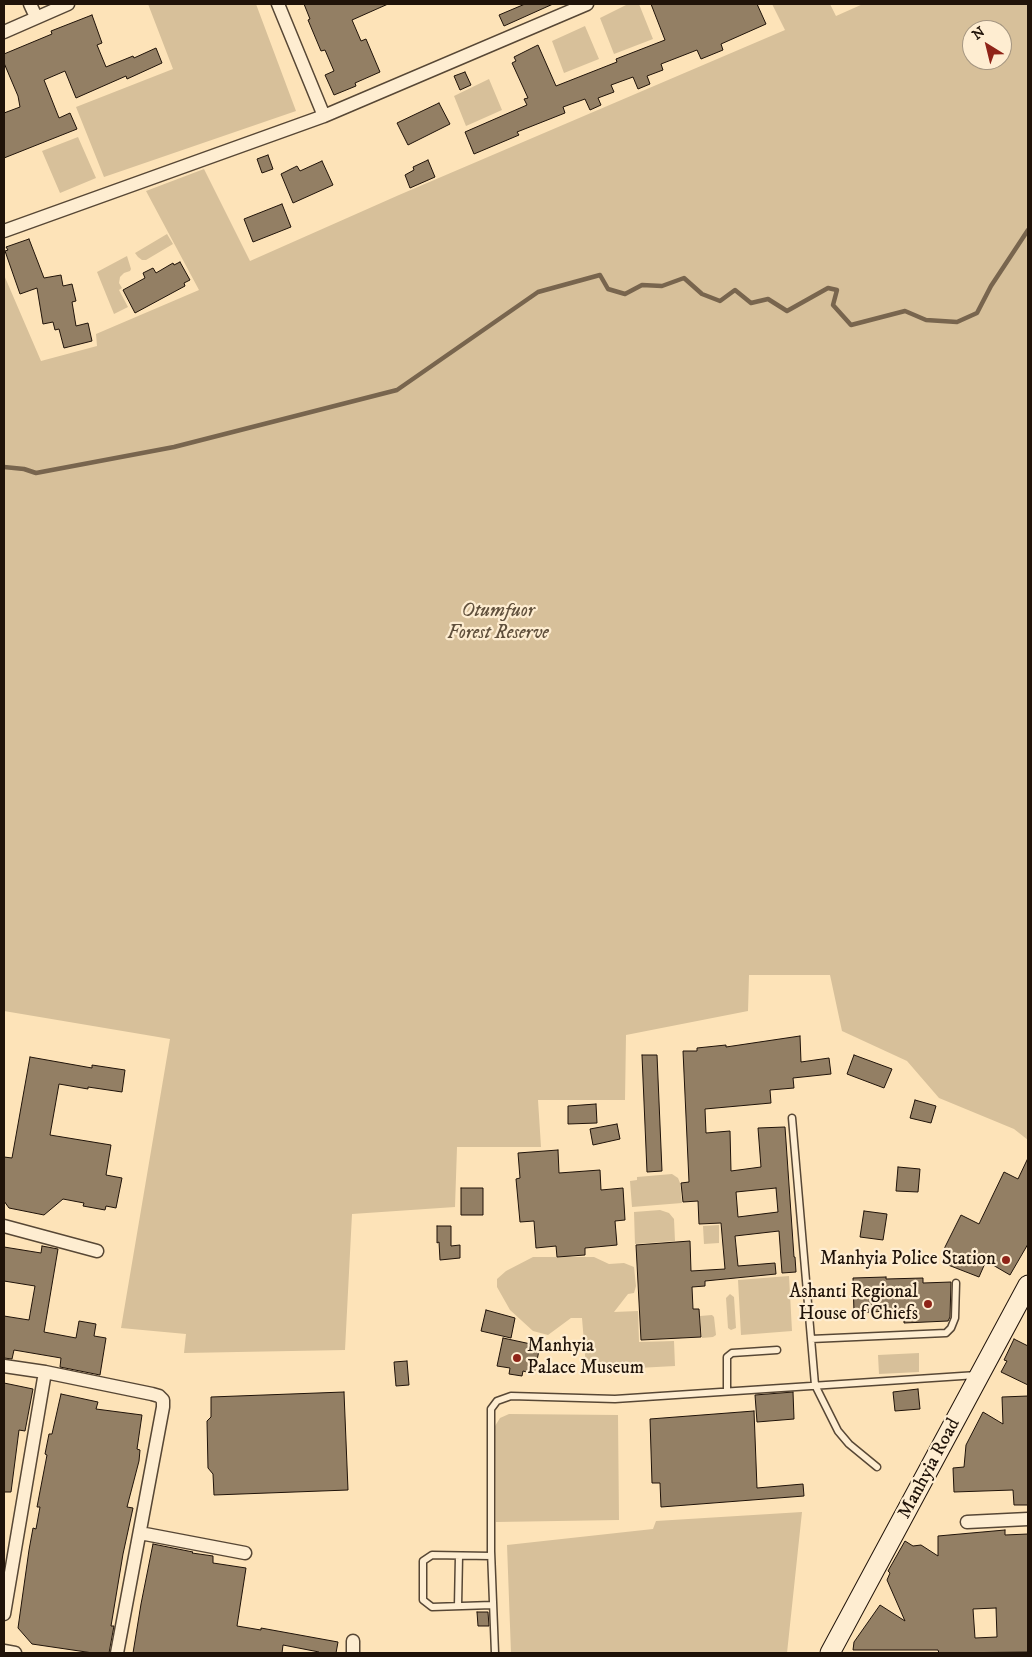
<!DOCTYPE html>
<html>
<head>
<meta charset="utf-8">
<style>
  body { margin:0 }
  #map { position:relative; width:1032px; height:1657px; overflow:hidden; background:#fde3b8; font-family:"IM FELL DW Pica",serif }
  canvas { display:block }
  .frame { position:absolute; inset:0; border:5px solid #201309; pointer-events:none }
  .north { position:absolute; left:962px; top:20px; width:50px; height:50px; box-sizing:border-box; background:#feedd1; border:1px solid #a59681; border-radius:50%; rotate:324deg; font-size:14px; font-weight:700; line-height:20px; text-align:center; color:#201309 }
  .north::after { content:''; display:block; margin:auto; width:18px; height:22px; background:#8f2418; clip-path:polygon(50% 0,100% 100%,50% 72%,0 100%) }
</style>
</head>
<body>
<div id="map">
<canvas width="1032" height="1657"></canvas>
<div class="frame"></div>
<div class="north">N</div>
</div>
<script>
const ctx = document.querySelector('canvas').getContext('2d');
ctx.lineJoin = 'round';
function fillPath(path, color) { ctx.fillStyle = color; ctx.fill(path, 'evenodd'); }
const shape = rows => new Path2D(rows.map(r => 'M' + r).join(''));
function strokePath(path, color, width, dash) { ctx.strokeStyle = color; ctx.lineWidth = width; ctx.lineCap = dash ? 'butt' : 'round'; ctx.setLineDash(dash || []); ctx.stroke(path); }
function label(font, color, halo, rows, align = 'center') {
  ctx.font = font + ' "IM FELL DW Pica",serif'; ctx.lineWidth = 4.5; ctx.setLineDash([]); ctx.textBaseline = 'middle'; ctx.strokeStyle = halo; ctx.fillStyle = color; for (const [text, x, y, turn = 0] of rows) {
    ctx.save(); ctx.translate(x, y); ctx.rotate((+turn || 0) * Math.PI / 180); ctx.textAlign = isNaN(turn) ? turn : align; if (halo) ctx.strokeText(text, 0, 0); ctx.fillText(text, 0, 0); ctx.restore();
  }
}
const green = shape([
  [148,4,256,4,296,111,104,177,76,107,173,69],
  [628,4,639,4,653,39,614,54,600,18],
  [772,4,830,4,836,16,863,4,1028,4,1028,1140,1014,1129,939,1098,907,1061,842,1031,830,975,749,975,748,1011,626,1035,625,1100,538,1100,541,1147,457,1147,455,1207,352,1214,345,1350,184,1353,186,1334,121,1328,170,1039,4,1011,4,275,41,361,97,346,96,334,199,290,146,191,204,169,250,261,399,195,785,30],
  [972,30,1002,30,1002,60,972,60],
  [585,26,599,59,564,73,552,41],
  [489,79,502,110,466,126,454,96],
  [78,137,96,178,60,193,42,151],
  [167,234,173,244,146,260,142,260,138,257,135,253],
  [127,256,131,269,130,271,124,273,120,277,119,283,122,288,119,290,128,307,114,314,97,272],
  [672,1174,678,1178,680,1183,682,1203,632,1207,630,1181,637,1180,637,1177],
  [660,1210,669,1213,674,1219,675,1241,635,1244,634,1212],
  [719,1225,719,1243,704,1244,703,1226],
  [533,1257,594,1257,609,1264,624,1263,634,1267,636,1286,634,1293,628,1294,614,1312,638,1311,639,1342,674,1341,675,1366,619,1369,586,1367,582,1318,571,1318,548,1335,533,1331,510,1310,497,1287,497,1279,506,1271],
  [789,1276,792,1331,741,1335,738,1280],
  [730,1294,734,1297,736,1328,731,1330,728,1328,726,1298],
  [712,1315,714,1317,716,1335,713,1337,702,1338,700,1316],
  [919,1353,919,1372,879,1374,878,1355],
  [509,1414,618,1415,619,1520,496,1522,495,1426,500,1418],
  [802,1512,787,1653,511,1653,507,1545,653,1529,656,1521]
]);
const stream = shape([
  [4,467,24,469,36,473,174,447,397,390,538,292,600,275,608,289,625,294,642,285,662,286,684,278,702,294,720,301,735,290,751,303,768,299,787,311,828,288,837,290,833,305,851,325,905,311,926,320,957,322,977,313,991,286,1028,230]
]);
const building = shape([
  [304,4,388,4,352,20,361,41,366,39,380,72,355,83,356,86,334,95,325,75,334,71,325,50,321,51,308,20,310,19,304,4],
  [525,4,553,4,504,26,499,15,525,4],
  [651,4,757,4,766,24,721,44,723,50,701,59,697,50,661,64,663,70,647,76,650,84,638,89,633,77,611,85,614,92,598,98,601,105,590,110,585,99,563,107,565,113,517,132,519,135,474,154,465,132,527,105,524,99,528,98,512,63,516,61,514,57,538,45,556,86,617,62,616,59,665,40,651,4],
  [92,15,102,43,97,45,106,67,133,56,134,58,156,48,162,63,127,79,126,76,76,98,65,71,44,80,59,118,70,113,77,129,4,158,4,113,20,107,18,96,4,63,4,54,52,34,51,31,92,15],
  [465,72,471,85,460,90,454,76,465,72],
  [439,103,450,124,408,145,397,123,439,103],
  [268,155,273,169,262,173,257,159,268,155],
  [428,160,435,177,410,188,405,175,414,170,413,167,428,160],
  [322,161,333,185,293,203,281,174,297,166,300,171,322,161],
  [282,204,291,227,253,242,244,219,282,204],
  [29,239,44,278,61,275,63,286,72,284,76,301,72,302,76,326,88,323,92,341,64,348,59,329,55,330,53,322,43,324,37,288,20,294,5,251,8,250,6,247,29,239],
  [180,262,190,280,184,283,185,286,135,313,123,290,145,278,143,273,153,268,156,273,173,263,174,265,180,262],
  [800,1036,801,1062,829,1058,831,1074,793,1078,794,1088,770,1090,771,1103,705,1109,706,1133,730,1131,731,1171,761,1167,758,1128,785,1127,794,1257,795,1257,796,1272,782,1273,779,1231,735,1236,738,1266,775,1263,776,1274,705,1281,705,1286,692,1287,693,1309,699,1309,701,1337,641,1340,636,1245,690,1241,691,1271,725,1269,721,1223,699,1224,698,1201,683,1202,681,1183,689,1182,683,1051,697,1051,697,1048,726,1045,726,1047,800,1036],
  [776,1188,778,1212,738,1217,736,1192,776,1188],
  [642,1055,657,1055,662,1171,647,1172,642,1055],
  [854,1055,892,1069,884,1088,847,1074,854,1055],
  [30,1057,92,1068,92,1065,125,1070,122,1092,88,1087,88,1089,59,1084,50,1135,111,1145,106,1175,122,1178,116,1208,106,1206,105,1210,83,1206,84,1203,63,1199,44,1215,9,1208,4,1201,4,1157,12,1158,30,1057],
  [915,1100,936,1106,931,1123,910,1118,915,1100],
  [596,1104,597,1123,568,1124,568,1106,596,1104],
  [617,1124,620,1139,593,1145,590,1129,617,1124],
  [558,1150,559,1173,600,1170,601,1190,623,1188,625,1220,615,1221,617,1245,585,1248,585,1255,557,1257,556,1246,536,1248,534,1221,520,1222,516,1179,520,1178,518,1153,558,1150],
  [1028,1158,1028,1244,1010,1275,986,1261,979,1277,943,1263,945,1247,961,1215,979,1224,1004,1172,1018,1179,1028,1158],
  [898,1167,920,1169,918,1192,896,1191,898,1167],
  [461,1188,483,1188,483,1215,461,1215,461,1188],
  [864,1211,887,1214,883,1240,860,1237,864,1211],
  [437,1226,451,1226,451,1246,460,1245,460,1258,440,1260,439,1242,437,1243,437,1226],
  [42,1246,58,1249,44,1332,76,1338,79,1321,96,1324,94,1336,106,1338,100,1375,60,1367,61,1358,14,1350,12,1359,4,1358,4,1316,29,1320,35,1286,4,1281,4,1247,41,1253,42,1246],
  [886,1277,886,1279,923,1278,923,1283,951,1282,950,1317,948,1321,904,1323,904,1310,854,1313,853,1278,886,1277],
  [486,1310,515,1318,511,1338,481,1331,486,1310],
  [503,1338,540,1346,534,1374,523,1371,522,1376,509,1374,510,1368,497,1366,503,1338],
  [1014,1339,1028,1346,1028,1385,1001,1372,1007,1361,1004,1360,1014,1339],
  [407,1361,409,1385,396,1386,394,1362,407,1361],
  [4,1383,33,1389,25,1431,19,1430,11,1492,4,1492,4,1383],
  [918,1389,920,1409,895,1411,893,1392,918,1389],
  [344,1392,348,1490,214,1495,213,1474,208,1468,207,1421,211,1417,211,1397,344,1392],
  [793,1392,794,1419,757,1422,755,1395,793,1392],
  [61,1394,98,1402,96,1409,142,1415,137,1449,140,1450,139,1461,127,1507,133,1508,123,1554,111,1626,114,1626,109,1653,93,1653,32,1644,18,1628,29,1550,33,1528,36,1529,40,1507,37,1507,47,1455,45,1454,49,1434,52,1434,61,1394],
  [1028,1396,1028,1505,1014,1505,1013,1490,954,1492,953,1468,964,1467,966,1445,983,1412,1003,1424,1002,1397,1028,1396],
  [754,1411,757,1488,803,1484,804,1496,661,1507,660,1483,652,1483,650,1419,754,1411],
  [1005,1530,1005,1535,1028,1534,1028,1652,939,1653,938,1650,853,1650,854,1642,880,1605,905,1621,887,1580,890,1573,888,1571,905,1541,913,1546,921,1545,938,1556,938,1536,1005,1530],
  [996,1608,997,1637,975,1638,973,1609,996,1608],
  [153,1544,193,1552,192,1553,213,1556,213,1563,246,1568,237,1626,261,1630,261,1628,338,1642,336,1653,319,1653,319,1652,283,1645,282,1653,133,1653,141,1604,153,1544],
  [477,1612,488,1612,489,1626,478,1626,477,1612]
]);
const service = shape([
  [792,1118,815,1385,838,1431,849,1444,877,1467],
  [811,1339,946,1333,951,1328,955,1318,956,1283],
  [727,1391,727,1357,732,1353,777,1350],
  [491,1556,432,1555,423,1561,423,1600,432,1607,492,1605],
  [458,1606,459,1556],
  [495,1653,491,1551,491,1409,497,1401,511,1396,615,1399,977,1375]
]);
const minor = shape([
  [30,4,36,17],
  [278,4,324,116],
  [4,32,68,4],
  [4,231,324,116,587,4],
  [4,1226,97,1251],
  [4,1366,45,1372,152,1394,159,1396,163,1400,163,1407,117,1653],
  [967,1522,1028,1519],
  [140,1533,245,1553],
  [4,1614,45,1372],
  [4,1651,15,1653],
  [353,1653,353,1641]
]);
const secondary = shape([
  [830,1653,1028,1285]
]);
const markers = [
  [1006,1260,5,"#8f2418"],
  [928,1304,5,"#8f2418"],
  [517,1358,5,"#8f2418"]
];
const parkNames = [
  ["Otumfuor",498,612],
  ["Forest Reserve",498,634]
];
const poiNames = [
  ["Manhyia Police Station",996,1260],
  ["Ashanti Regional",918,1293],
  ["House of Chiefs",918,1315],
  ["Manhyia",527,1347,"left"],
  ["Palace Museum",527,1369,"left"]
];
const streetNames = [
  ["Manhyia Road",930,1469,-62]
];
fillPath(green, '#d7c09a');
strokePath(stream, '#78654e', 4.5);
fillPath(building, '#937f64');
strokePath(building, '#201309', 1);
strokePath(service, '#574735', 9);
strokePath(minor, '#574735', 15);
strokePath(secondary, '#201309', 21);
strokePath(service, '#feedd1', 6);
strokePath(minor, '#feedd1', 12);
strokePath(secondary, '#feedd1', 19);
for (const [x, y, r, color] of markers) { const dot = new Path2D(); dot.arc(x, y, r, 0, 2 * Math.PI); ctx.fillStyle = color; ctx.fill(dot); strokePath(dot, '#feedd1', 2); }
label('italic 19px', '#60503c', '#feedd1', parkNames);
label('19px', '#201309', '#feedd1', poiNames, 'right');
label('19px', '#201309', '#feedd1', streetNames);
</script>
</body>
</html>
